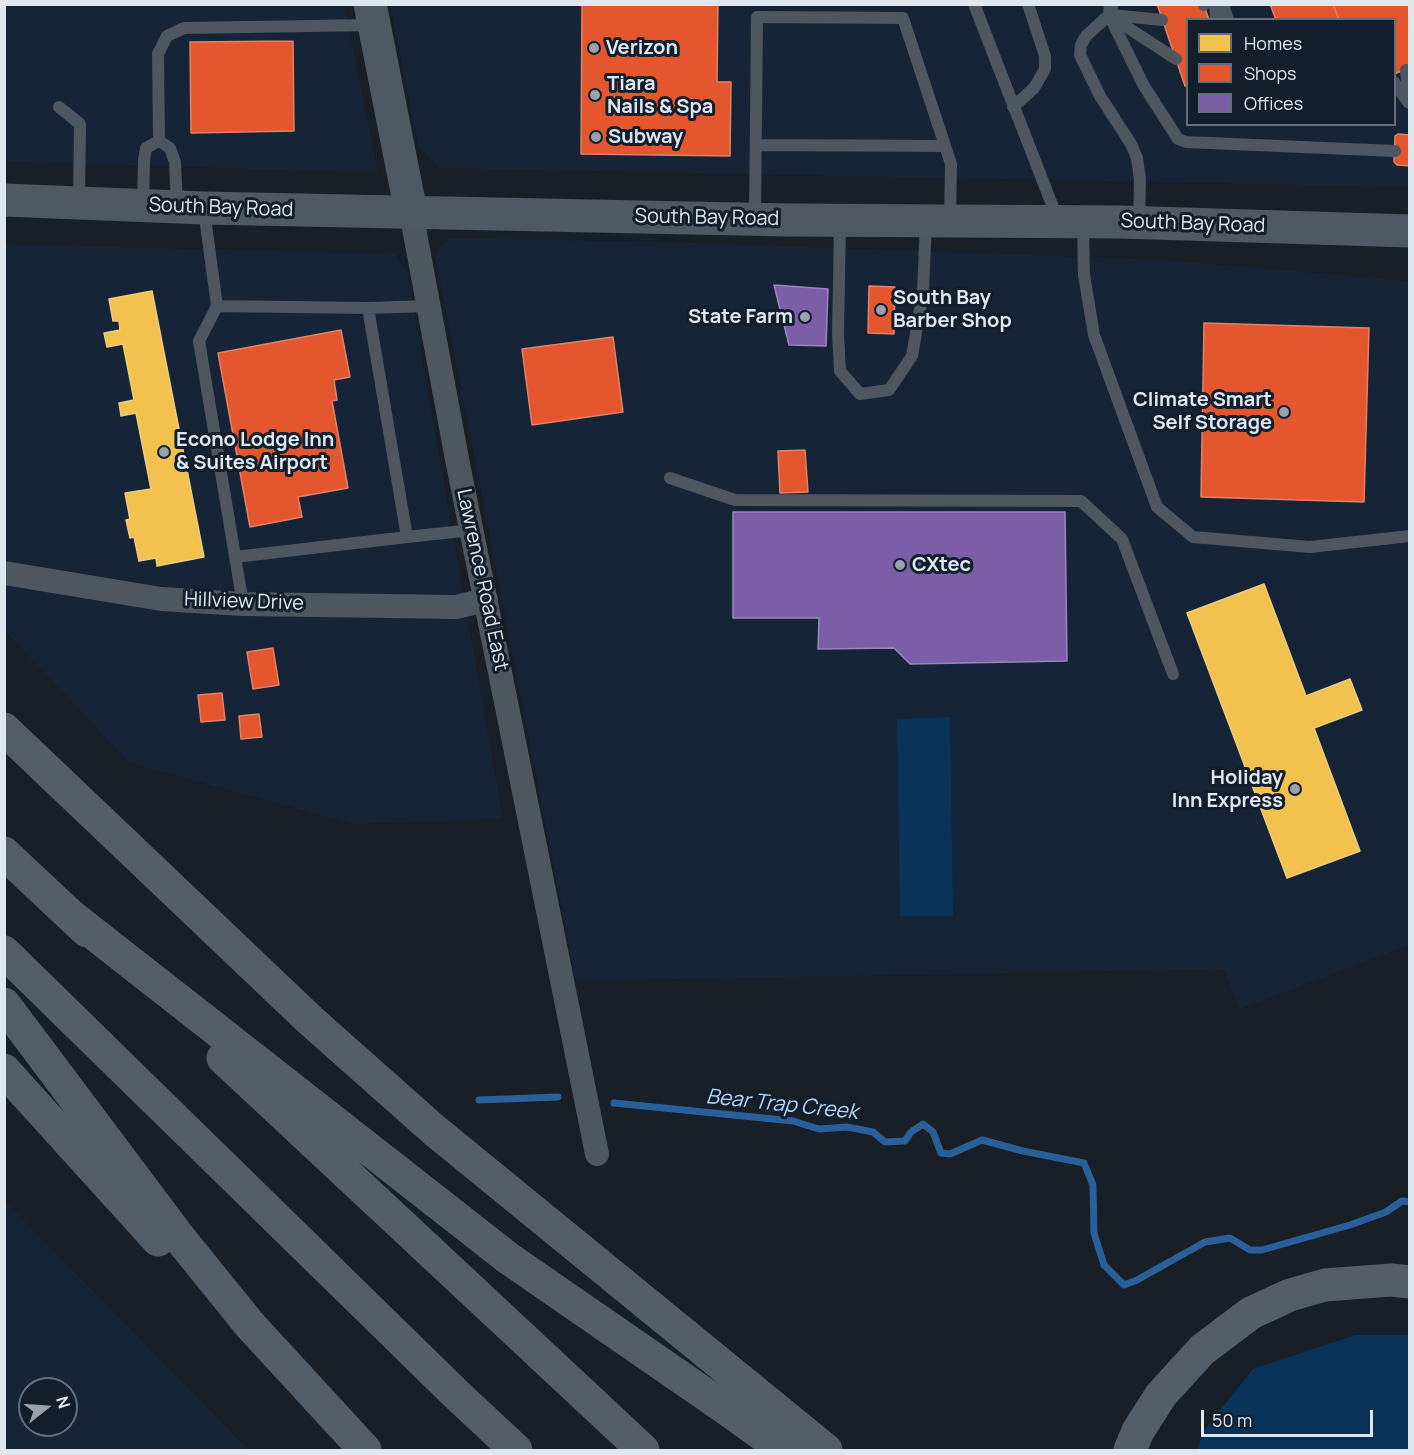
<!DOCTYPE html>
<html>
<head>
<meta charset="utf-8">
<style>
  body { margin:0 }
  #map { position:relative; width:1414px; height:1455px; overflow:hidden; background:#181f26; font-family:Manrope,sans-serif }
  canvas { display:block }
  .frame { position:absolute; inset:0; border:6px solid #dfe8f1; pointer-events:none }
  .legend { position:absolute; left:1186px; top:18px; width:210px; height:108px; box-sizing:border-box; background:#121e2c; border:2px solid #646f7b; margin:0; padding:8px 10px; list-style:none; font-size:18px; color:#dfe8f1 }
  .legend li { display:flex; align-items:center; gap:12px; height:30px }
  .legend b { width:30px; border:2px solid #646f7b }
  .north { position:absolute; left:18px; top:1377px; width:60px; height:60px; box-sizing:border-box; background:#121e2c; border:2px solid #646f7b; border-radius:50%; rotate:73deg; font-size:16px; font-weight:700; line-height:24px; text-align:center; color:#dfe8f1 }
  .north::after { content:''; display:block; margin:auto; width:21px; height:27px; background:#99a2aa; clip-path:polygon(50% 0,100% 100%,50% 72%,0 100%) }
  .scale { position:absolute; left:1201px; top:1410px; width:172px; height:27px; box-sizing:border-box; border:3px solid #dfe8f1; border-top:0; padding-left:8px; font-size:18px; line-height:21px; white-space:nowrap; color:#dfe8f1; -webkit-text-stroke:4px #121e2c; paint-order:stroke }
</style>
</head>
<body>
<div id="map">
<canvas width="1414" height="1455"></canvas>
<div class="frame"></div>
<ul class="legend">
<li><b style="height:16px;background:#f2c14e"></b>Homes</li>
<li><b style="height:16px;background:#e4572e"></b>Shops</li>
<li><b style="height:16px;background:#7b5ea7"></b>Offices</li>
</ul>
<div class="north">N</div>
<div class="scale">50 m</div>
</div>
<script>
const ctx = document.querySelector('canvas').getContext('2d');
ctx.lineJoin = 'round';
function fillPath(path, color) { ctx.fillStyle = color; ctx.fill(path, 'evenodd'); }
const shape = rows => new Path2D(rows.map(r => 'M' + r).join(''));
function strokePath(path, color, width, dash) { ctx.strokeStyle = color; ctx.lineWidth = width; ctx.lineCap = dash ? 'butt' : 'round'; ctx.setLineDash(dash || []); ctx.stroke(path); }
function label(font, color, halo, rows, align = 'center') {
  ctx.font = font + ' Manrope,sans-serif'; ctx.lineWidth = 6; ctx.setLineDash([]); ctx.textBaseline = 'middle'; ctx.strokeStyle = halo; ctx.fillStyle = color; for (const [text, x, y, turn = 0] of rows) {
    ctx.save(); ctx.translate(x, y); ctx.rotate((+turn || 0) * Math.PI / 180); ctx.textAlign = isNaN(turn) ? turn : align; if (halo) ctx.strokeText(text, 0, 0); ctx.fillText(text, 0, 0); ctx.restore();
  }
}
const built = shape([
  [4,5,344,5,378,173,5,161],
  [390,5,1409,5,1409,187,440,168,418,146],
  [1188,20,1394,20,1394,124,1188,124],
  [450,238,668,242,1164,260,1409,281,1409,945,1240,1009,1223,969,576,981,435,256,441,245],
  [5,244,395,254,407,271,503,819,353,824,130,763,5,631],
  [5,1201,249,1450,5,1450],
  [30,1389,66,1389,66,1425,30,1425]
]);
const green = shape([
  [950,717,953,916,900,916,897,719],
  [1356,1335,1409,1335,1409,1450,1198,1450,1202,1433,1253,1369]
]);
const homes = shape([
  [152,291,204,557,157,566,156,558,139,561,134,537,130,538,126,520,130,519,125,493,151,489,136,413,121,416,119,403,134,400,123,344,107,347,104,333,120,330,119,321,113,321,109,299,152,291],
  [1264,584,1306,696,1350,679,1362,710,1314,728,1360,851,1287,878,1187,613,1264,584]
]);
const shops = shape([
  [582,4,718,4,717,82,731,82,730,156,581,154,582,4],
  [1157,4,1204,5,1209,20,1188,20,1188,85,1185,86,1157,4],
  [1270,4,1333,4,1339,20,1276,20,1270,4],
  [1333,4,1410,4,1410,68,1394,74,1394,20,1339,20,1333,4],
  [293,41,294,131,191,133,190,42,293,41],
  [1398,134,1410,135,1410,166,1397,165,1394,162,1395,136,1398,134],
  [869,286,895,287,894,334,868,333,869,286],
  [1204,323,1369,328,1364,502,1201,497,1204,323],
  [341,330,350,377,334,380,337,400,332,401,348,488,298,497,302,517,250,527,218,353,341,330],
  [613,337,623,412,532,425,522,349,613,337],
  [805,450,808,492,780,493,778,451,805,450],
  [273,648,279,685,253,689,247,652,273,648],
  [222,693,225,720,201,722,198,695,222,693],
  [259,714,262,737,241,739,239,716,259,714]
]);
const offices = shape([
  [774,285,828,289,826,346,789,345,774,285],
  [733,512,1065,512,1067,661,910,664,894,648,818,649,819,618,733,618,733,512]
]);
const stream = shape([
  [479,1100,558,1097],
  [614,1103,793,1121,819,1129,847,1127,873,1132,885,1142,905,1141,911,1132,923,1124,933,1132,941,1153,950,1154,982,1140,1023,1151,1084,1163,1093,1185,1094,1233,1104,1265,1124,1285,1137,1280,1205,1242,1230,1238,1250,1250,1262,1250,1350,1225,1386,1212,1402,1201,1410,1202]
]);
const lane = shape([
  [974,4,1058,220],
  [1110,4,1109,15,1144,86,1178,139,1186,142,1395,151],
  [1215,4,1216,20],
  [1223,4,1228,20],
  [1204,5,1204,4],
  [1112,8,1109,15,1086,36,1081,45,1080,55,1100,96,1131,144,1137,158,1140,180,1139,221],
  [1112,15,1162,20],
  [1110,16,1176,59],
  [1406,70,1409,103],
  [1394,82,1408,102],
  [59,107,80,124,79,201],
  [1013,107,1034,88,1045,69,1045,56,1028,4],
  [159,141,158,54,167,36,184,28,373,25],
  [756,145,945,146],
  [143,203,144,161,146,148,159,141,170,148,175,162,177,206],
  [204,210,217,306,368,308,428,306],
  [755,218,757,17,903,18,951,164,950,219],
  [840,223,838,334,840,371,860,394,889,390,912,356,923,292,926,222],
  [1083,223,1084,275,1094,335,1157,507,1193,537,1310,547,1410,536],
  [217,306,199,341,243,604],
  [368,308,407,537,472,530],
  [670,478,735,500,1081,501,1122,539,1173,674],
  [235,557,407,537]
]);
const street = shape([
  [411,212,457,459,597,1154],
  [4,573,161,599,243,604,456,607,486,600]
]);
const secondary = shape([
  [370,4,411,212],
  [4,200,204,208,788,220,1121,222,1410,231]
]);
const highway = shape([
  [4,729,310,1020,434,1130,826,1450],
  [4,853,87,931],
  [70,915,508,1258,728,1410,784,1450],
  [4,952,456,1394,516,1450],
  [4,1004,178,1236,250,1325,365,1450],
  [223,1058,643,1450],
  [4,1070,158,1240],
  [1130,1450,1138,1431,1161,1395,1202,1350,1251,1313,1290,1295,1325,1285,1391,1280,1410,1282]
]);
const markers = [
  [594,48,6,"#99a2aa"],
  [595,95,6,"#99a2aa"],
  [596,137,6,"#99a2aa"],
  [881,310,6,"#99a2aa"],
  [805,317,6,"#99a2aa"],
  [1284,412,6,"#99a2aa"],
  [164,452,6,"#99a2aa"],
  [900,565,6,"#99a2aa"],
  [1295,789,6,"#99a2aa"]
];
const poiNames = [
  ["Verizon",606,48],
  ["Tiara",607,84],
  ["Nails & Spa",607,107],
  ["Subway",608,137],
  ["South Bay",893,298],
  ["Barber Shop",893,321],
  ["State Farm",793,317,"right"],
  ["Climate Smart",1272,400,"right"],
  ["Self Storage",1272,423,"right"],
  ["Econo Lodge Inn",176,440],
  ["& Suites Airport",176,463],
  ["CXtec",912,565],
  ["Holiday",1283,778,"right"],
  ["Inn Express",1283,801,"right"]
];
const streetNames = [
  ["South Bay Road",221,208,2],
  ["South Bay Road",707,218,1],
  ["South Bay Road",1193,224,2],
  ["Lawrence Road East",482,580,78],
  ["Hillview Drive",244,602,2]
];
const waterNames = [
  ["Bear Trap Creek",782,1105,6]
];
fillPath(built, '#152436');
fillPath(green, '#093259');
fillPath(homes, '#f2c14e');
strokePath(homes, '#eccd7f', 1.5);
fillPath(shops, '#e4572e');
strokePath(shops, '#e28268', 1.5);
fillPath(offices, '#7b5ea7');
strokePath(offices, '#9987bd', 1.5);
strokePath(stream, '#29609a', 7);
strokePath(lane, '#4e565f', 12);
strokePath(street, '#4e565f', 24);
strokePath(secondary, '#4f5963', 33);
strokePath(highway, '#545e69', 33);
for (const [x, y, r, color] of markers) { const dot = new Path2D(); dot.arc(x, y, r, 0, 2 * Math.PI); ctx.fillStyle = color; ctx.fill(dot); strokePath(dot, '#121e2c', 2); }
label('bold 20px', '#dfe8f1', '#121e2c', poiNames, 'left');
label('20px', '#dfe8f1', '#121e2c', streetNames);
label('italic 21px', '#b6d5f8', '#121e2c', waterNames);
</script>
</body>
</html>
